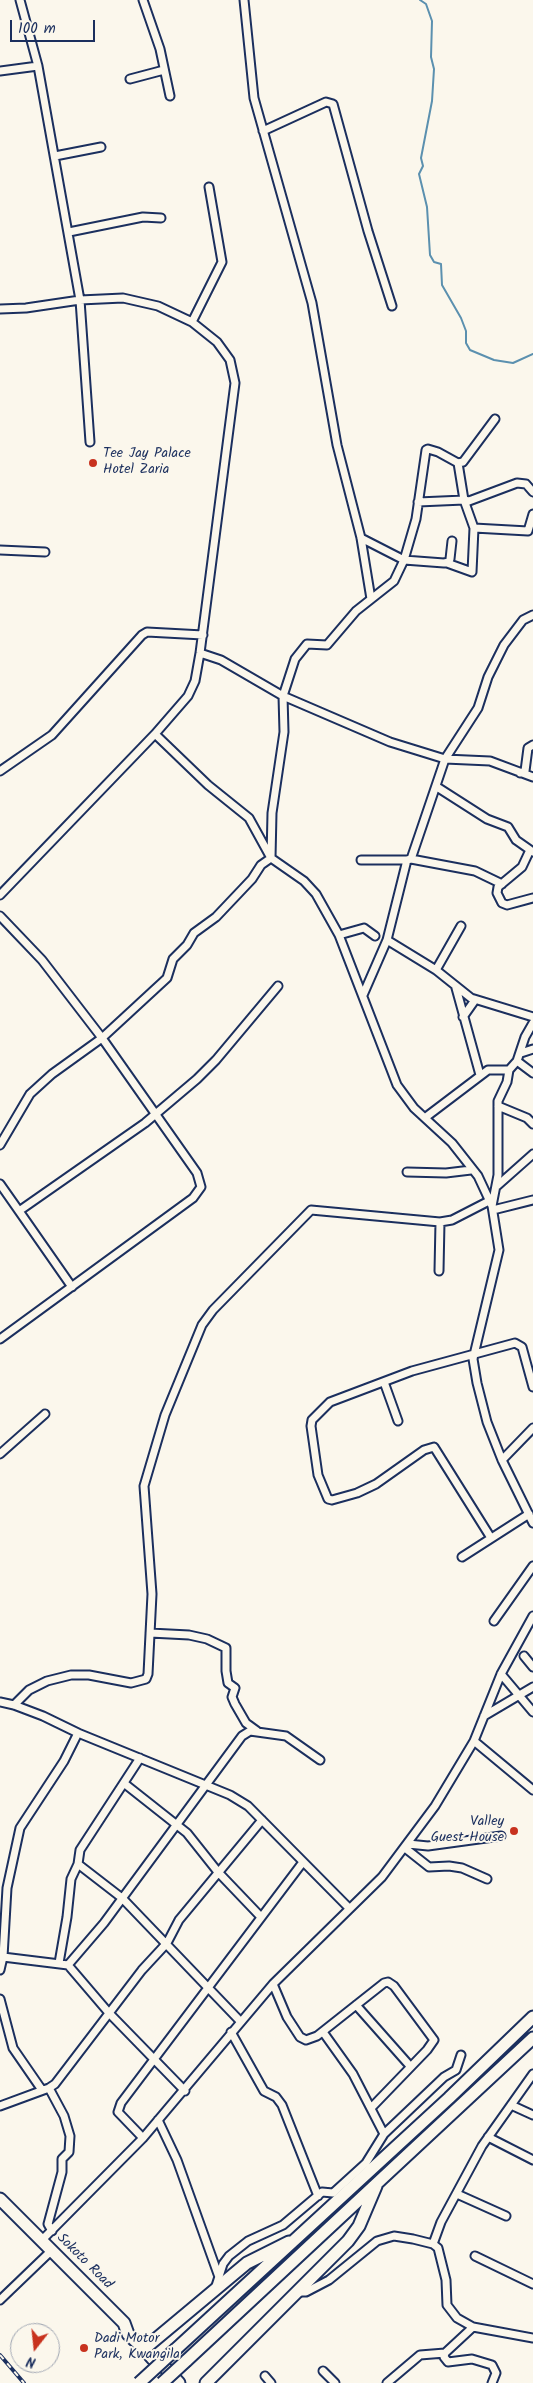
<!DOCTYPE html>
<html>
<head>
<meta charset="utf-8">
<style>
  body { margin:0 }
  #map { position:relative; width:533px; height:2383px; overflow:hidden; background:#fbf7ec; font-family:Kalam,sans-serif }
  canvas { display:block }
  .north { position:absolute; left:10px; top:2323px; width:50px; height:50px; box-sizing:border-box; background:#fbf7ec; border:1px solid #a1a7b3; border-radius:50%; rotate:196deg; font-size:14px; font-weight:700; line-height:20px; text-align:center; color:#1b2f5e }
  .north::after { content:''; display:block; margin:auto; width:18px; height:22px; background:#c8321e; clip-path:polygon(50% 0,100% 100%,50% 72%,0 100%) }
  .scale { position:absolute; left:10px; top:20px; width:85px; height:22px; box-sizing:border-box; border:2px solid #1b2f5e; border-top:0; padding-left:6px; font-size:15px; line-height:18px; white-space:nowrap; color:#1b2f5e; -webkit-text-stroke:4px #fbf7ec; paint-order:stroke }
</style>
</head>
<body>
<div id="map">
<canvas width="533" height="2383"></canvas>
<div class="north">N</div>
<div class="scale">100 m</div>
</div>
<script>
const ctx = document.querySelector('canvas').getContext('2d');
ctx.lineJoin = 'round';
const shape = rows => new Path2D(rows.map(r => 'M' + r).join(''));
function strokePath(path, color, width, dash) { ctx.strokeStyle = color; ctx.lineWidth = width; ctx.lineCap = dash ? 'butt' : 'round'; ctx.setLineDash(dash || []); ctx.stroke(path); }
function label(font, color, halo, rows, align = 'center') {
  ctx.font = font + ' Kalam,sans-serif'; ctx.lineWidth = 4; ctx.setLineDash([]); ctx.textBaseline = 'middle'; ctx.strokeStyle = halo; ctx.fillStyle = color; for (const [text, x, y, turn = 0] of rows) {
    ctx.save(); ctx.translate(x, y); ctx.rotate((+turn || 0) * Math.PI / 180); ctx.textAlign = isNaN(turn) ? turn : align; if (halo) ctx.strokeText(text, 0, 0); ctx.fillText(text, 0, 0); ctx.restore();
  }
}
const stream = shape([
  [420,0,426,4,432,21,431,57,434,69,432,101,421,158,423,166,419,174,427,207,430,255,434,262,441,264,442,285,461,318,466,331,466,343,470,350,494,360,513,363,533,354]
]);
const minor = shape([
  [20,0,38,66,80,300,90,442],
  [143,0,160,49,170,96],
  [244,0,254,98,312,303,337,445,361,538,371,599],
  [0,71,38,66],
  [130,79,164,70],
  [263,131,326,102,333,104,368,231,392,306],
  [55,156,101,147],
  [69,232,143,217,161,218],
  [0,309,26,308,80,300,123,298,158,306,192,322,217,342,230,360,235,383,200,653,195,681,188,696,155,734,0,895],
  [192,322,222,262,209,187],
  [458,463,464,500,469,501,517,483,526,484,533,492],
  [418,502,464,500,474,528,528,531,533,514],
  [361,538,404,560,444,563,449,562,450,559,452,541],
  [0,550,45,552],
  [447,563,472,572,474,528],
  [200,653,221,660,283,696,390,742,445,759,490,761,533,777],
  [155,734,208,785,249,818,271,858,304,881,316,894,339,935,397,1085,414,1108,452,1143,478,1176,492,1206],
  [0,771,52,735,142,635,147,632,203,635],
  [520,773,525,771,528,748,533,745],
  [437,787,487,819,508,827,516,840,533,852],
  [530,850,522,867,498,887,497,893,502,903,507,905,533,898],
  [411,859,475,871,502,884],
  [361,860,407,860],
  [0,916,42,960,102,1038,197,1173,201,1187,193,1198,0,1339],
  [339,935,364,928,375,936],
  [387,940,436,970,471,998,533,1017],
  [436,970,461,926],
  [456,988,480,1075],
  [363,995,387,940,407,860,411,859,445,759,478,708,488,677,504,645,523,620,533,615],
  [463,1017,475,1000],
  [533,1023,525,1037,517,1061,509,1070,507,1082,498,1101,498,1175,492,1206,499,1250,473,1359,477,1383,487,1422,502,1460,533,1523],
  [521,1053,533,1049],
  [517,1061,533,1073],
  [498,1106,527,1118,533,1124],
  [426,1117,488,1070,509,1070],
  [0,1145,30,1094,52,1074,102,1038,167,978,173,959,187,945,194,933,216,917,252,879,261,865,271,858,272,813,284,732,283,696,295,659,307,644,327,645,356,611,394,581,404,560,416,519,426,450,428,449,438,452,458,463,463,462,495,419],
  [407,1172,446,1173,471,1170],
  [0,1184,19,1211],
  [497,1186,533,1154],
  [493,1210,533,1200],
  [439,1271,440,1222],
  [72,1287,19,1211,145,1123,197,1079,216,1060,278,986],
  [384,1382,398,1421],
  [0,1454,45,1414],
  [502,1460,533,1428],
  [491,1538,434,1447,424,1450,376,1484,357,1493,332,1500,328,1499,318,1475,311,1426,312,1420,330,1402,412,1371,515,1343,522,1347,533,1387],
  [462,1557,529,1514],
  [494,1621,533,1566],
  [150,1633,189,1635,207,1639,226,1648,226,1671,228,1683,235,1688,232,1697,235,1704,246,1723,257,1731],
  [524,1656,533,1667],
  [501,1674,533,1712],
  [0,1702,14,1705,43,1716,78,1733,230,1795,248,1806,349,1908],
  [14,1705,29,1690,47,1681,71,1675,89,1675,131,1683,146,1679,148,1674,152,1594,144,1486,165,1415,202,1325,213,1310,311,1210,440,1222,452,1220,489,1201],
  [484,1716,533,1687],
  [474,1741,533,1790],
  [125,1784,187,1833,218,1872,261,1917],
  [408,1844,428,1846,501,1836],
  [405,1848,429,1867,449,1866,462,1868,487,1879],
  [78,1864,122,1898,240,2021],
  [3,1957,68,1965,109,2013,185,2091],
  [59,1963,67,1917,71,1879,78,1864,80,1850,140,1758],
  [68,1965,104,1923,242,1736,250,1731,286,1736,320,1760],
  [0,1970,3,1957,7,1888,20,1828,64,1761,78,1733],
  [273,1984,287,2017,300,2037,306,2040,317,2036,384,1983,388,1982,394,1986,434,2040,427,2050,371,2108],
  [0,1999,13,2048,42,2090],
  [356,2005,410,2066],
  [231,2032,264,2091,276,2097,282,2105,318,2196],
  [323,2032,353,2074,384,2134],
  [49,2088,64,2116,70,2136,69,2152,62,2159,62,2172,48,2224,52,2231],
  [511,2105,533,2115],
  [0,2106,49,2088,55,2084,142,1970,167,1943,179,1920,262,1820],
  [158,2120,177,2160,219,2277],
  [488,2137,533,2160],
  [143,2138,118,2112,121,2103,303,1862],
  [457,2194,506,2216],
  [41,2241,143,2138,273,1984,382,1877,435,1806,474,1741,501,1674,533,1616],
  [433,2244,441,2222,482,2146,533,2074],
  [475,2256,533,2284],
  [215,2289,223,2264,229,2256,248,2241,283,2225,322,2192,333,2193,366,2163,384,2134,444,2077,456,2070,461,2055],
  [297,2292,306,2292,329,2280,377,2241,394,2236,413,2239,433,2244,438,2248,446,2280,447,2305,457,2318,473,2327,533,2338],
  [0,2300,51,2251],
  [445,2353,444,2357,448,2362,472,2359,492,2365,496,2373,492,2383],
  [323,2371,335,2383],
  [265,2376,271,2383],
  [387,2383,420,2355,445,2353,473,2327]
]);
const primary = shape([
  [0,2199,124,2323,128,2334,144,2349]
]);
const trunk = shape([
  [176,2349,449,2098,533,2017],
  [186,2361,533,2038],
  [179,2383,160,2362,153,2359,144,2349,247,2263,289,2242],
  [206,2383,348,2241,359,2226,376,2186]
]);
const rail = shape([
  [0,2355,24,2383]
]);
const trunkBridge = shape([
  [139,2383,176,2349],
  [162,2383,186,2361]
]);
const markers = [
  [93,463,5,"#c8321e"],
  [514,1831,5,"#c8321e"],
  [84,2348,5,"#c8321e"]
];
const poiNames = [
  ["Tee Jay Palace",103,455],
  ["Hotel Zaria",103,471],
  ["Valley",504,1823,"right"],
  ["Guest House",504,1839,"right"],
  ["Dadi Motor",94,2340],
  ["Park, Kwangila",94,2356]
];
const streetNames = [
  ["Sokoto Road",84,2262,45]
];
strokePath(stream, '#5b90af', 2);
strokePath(minor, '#1b2f5e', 11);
strokePath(primary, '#1b2f5e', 15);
strokePath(trunk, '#1b2f5e', 15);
strokePath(minor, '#fbf7ec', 7);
strokePath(primary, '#fbf7ec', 11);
strokePath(trunk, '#fbf7ec', 11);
strokePath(rail, '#1b2f5e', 4);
strokePath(rail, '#fbf7ec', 2, [5.5]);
strokePath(trunkBridge, '#1b2f5e', 15, []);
strokePath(trunkBridge, '#fbf7ec', 11);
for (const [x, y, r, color] of markers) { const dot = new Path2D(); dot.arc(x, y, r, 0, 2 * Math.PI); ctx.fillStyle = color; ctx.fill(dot); strokePath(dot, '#fbf7ec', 2); }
label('14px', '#1b2f5e', '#fbf7ec', poiNames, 'left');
label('14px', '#1b2f5e', '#fbf7ec', streetNames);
</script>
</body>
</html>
